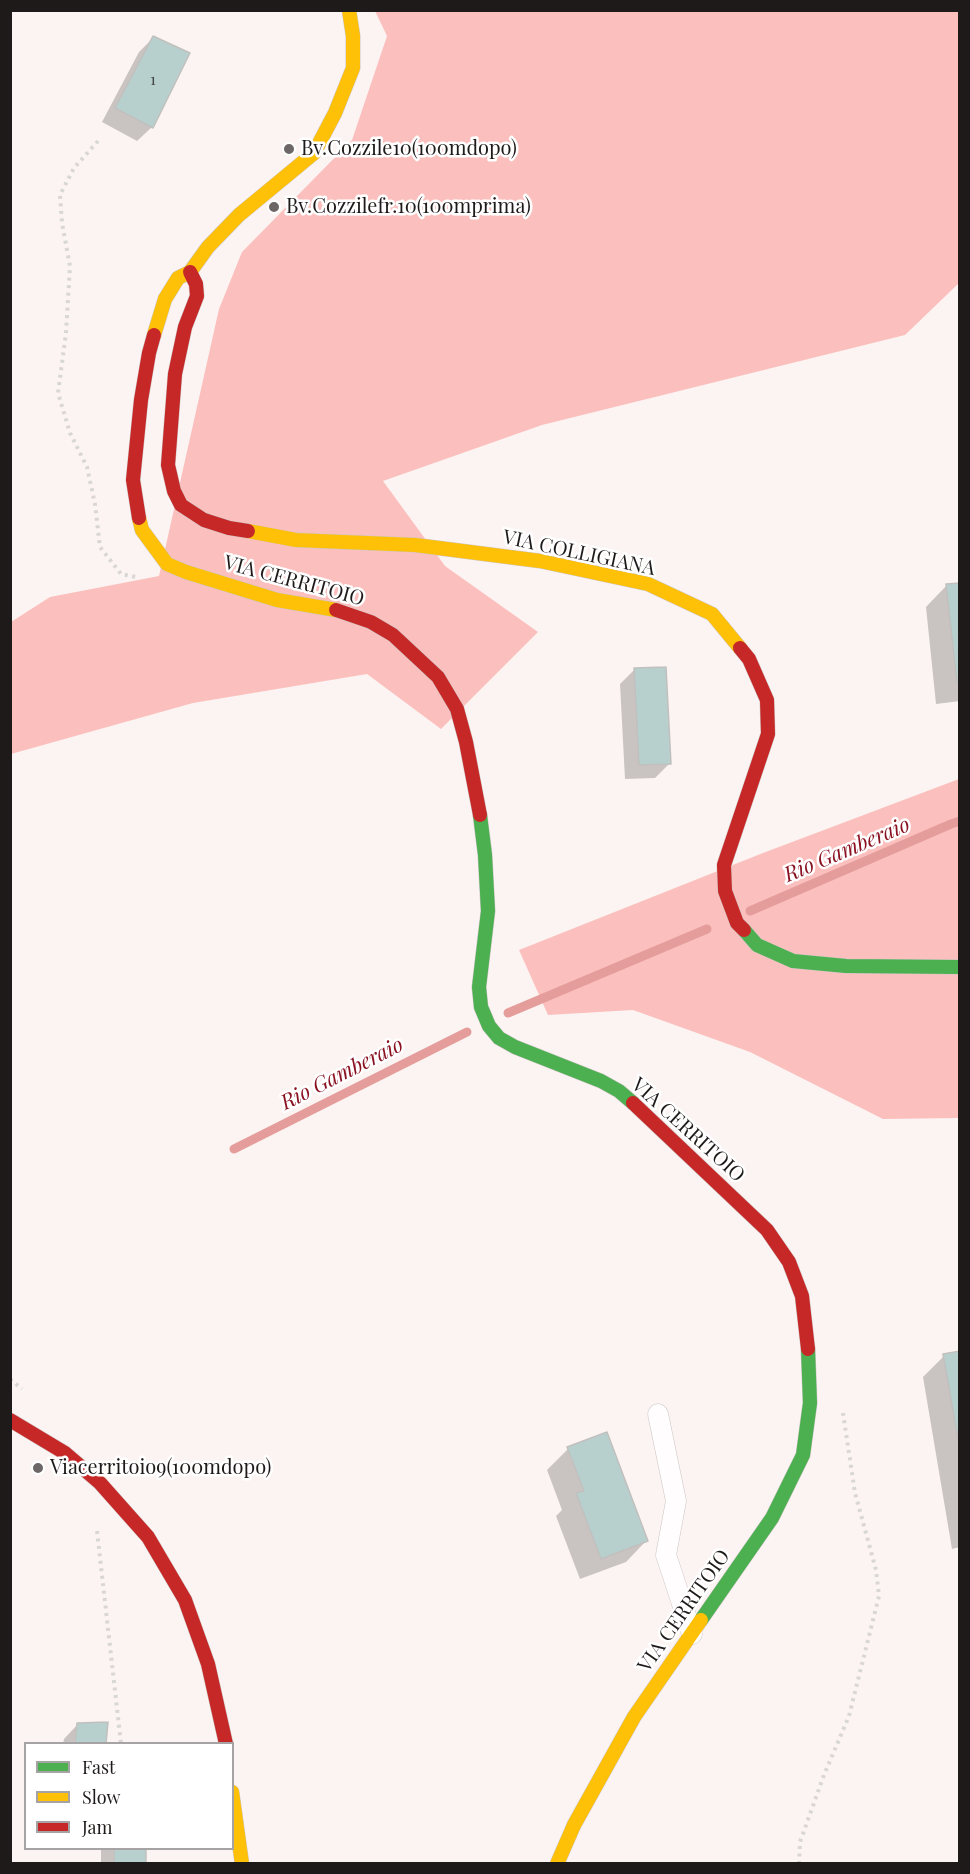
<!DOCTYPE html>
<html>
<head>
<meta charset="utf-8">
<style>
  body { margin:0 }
  #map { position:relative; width:970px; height:1874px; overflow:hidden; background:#fcf4f2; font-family:"Playfair Display",serif }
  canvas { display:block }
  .frame { position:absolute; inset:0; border:12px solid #1f1a1a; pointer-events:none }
  .legend { position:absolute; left:24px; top:1742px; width:210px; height:108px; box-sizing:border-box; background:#fff; border:2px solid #a5a3a3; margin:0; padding:8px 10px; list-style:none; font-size:18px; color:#1f1a1a }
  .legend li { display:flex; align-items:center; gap:12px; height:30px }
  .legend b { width:30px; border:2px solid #a5a3a3 }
</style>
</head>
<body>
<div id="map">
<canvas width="970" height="1874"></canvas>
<div class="frame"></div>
<ul class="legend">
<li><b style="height:8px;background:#4caf50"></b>Fast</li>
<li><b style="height:8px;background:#ffc107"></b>Slow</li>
<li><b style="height:8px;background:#c62828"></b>Jam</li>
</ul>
</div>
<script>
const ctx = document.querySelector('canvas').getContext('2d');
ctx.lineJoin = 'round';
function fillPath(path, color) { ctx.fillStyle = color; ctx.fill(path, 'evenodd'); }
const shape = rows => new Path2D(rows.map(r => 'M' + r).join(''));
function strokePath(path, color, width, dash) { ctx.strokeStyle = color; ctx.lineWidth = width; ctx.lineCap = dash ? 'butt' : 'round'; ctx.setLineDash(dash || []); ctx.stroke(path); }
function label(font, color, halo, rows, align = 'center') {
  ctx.font = font + ' "Playfair Display",serif'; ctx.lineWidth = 5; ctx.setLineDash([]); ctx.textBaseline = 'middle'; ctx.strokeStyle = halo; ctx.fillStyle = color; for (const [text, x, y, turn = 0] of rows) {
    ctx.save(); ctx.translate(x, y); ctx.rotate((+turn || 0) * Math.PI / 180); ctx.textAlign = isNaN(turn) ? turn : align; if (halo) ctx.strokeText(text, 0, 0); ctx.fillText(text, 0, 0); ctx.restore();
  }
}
const forest = shape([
  [375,11,959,11,959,283,905,335,542,425,383,481,445,566,538,632,441,729,367,674,193,703,11,754,11,622,50,597,159,576,219,309,242,252,352,140,387,36],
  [959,779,959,1118,883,1119,750,1052,633,1010,548,1015,519,950,763,853]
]);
const shadow = shape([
  [153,38,152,127,137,141,102,122,139,52],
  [960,584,960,701,936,704,926,607,947,585],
  [634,670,670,763,655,778,625,779,620,684],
  [960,1353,960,1547,952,1549,923,1377,944,1356],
  [568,1449,646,1541,626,1562,580,1579,556,1516,562,1510,547,1470],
  [78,1724,105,1744,63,1744,64,1739],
  [101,1848,145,1848,144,1864,101,1864]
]);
const stream = shape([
  [750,911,951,824,960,821],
  [508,1013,707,929],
  [234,1149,467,1032]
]);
const building = shape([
  [153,36,190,53,153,128,115,108,153,36],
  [960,583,960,683,957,683,946,584,960,583],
  [666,667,671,764,639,765,634,668,666,667],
  [960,1351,960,1450,943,1354,960,1351],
  [607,1432,648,1541,601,1559,576,1493,584,1491,567,1447,607,1432],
  [108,1722,106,1744,75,1744,77,1723,108,1722],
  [114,1848,146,1848,146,1864,114,1864,114,1848]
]);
const path = shape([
  [98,141,74,168,60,195,62,223,70,266,66,333,58,393,70,433,87,467,95,504,100,547,121,574,136,577],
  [10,1379,22,1389],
  [97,1531,121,1744],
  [799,1864,800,1842,824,1775,849,1716,879,1596,876,1570,855,1493,843,1413]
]);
const lane = shape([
  [658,1414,676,1501,666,1555,692,1634]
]);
const fast = shape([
  [480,815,485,855,488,911,479,987,481,1007,489,1026,499,1038,515,1047,601,1081,619,1091,633,1103],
  [744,930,757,945,793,961,846,966,960,967],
  [701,1620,772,1518,803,1455,810,1403,808,1349]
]);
const slow = shape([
  [154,335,165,299,178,278,190,272,208,247,239,215,314,153,335,113,353,68,353,36,349,10],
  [139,518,142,530,167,564,186,572,277,600,336,610],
  [248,531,296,540,415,545,540,561,648,584,712,614,740,648],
  [232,1792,242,1864],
  [557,1864,574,1825,634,1717,701,1620]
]);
const jam = shape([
  [190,272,196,284,197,296,185,327,175,374,168,465,174,491,181,505,204,520,229,528,248,531],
  [139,518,133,480,141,400,149,353,154,335],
  [336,610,371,622,393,635,438,677,457,709,466,742,480,815],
  [740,648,749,659,767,700,768,734,724,865,725,891,737,923,744,930],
  [633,1103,767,1230,789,1262,802,1296,808,1349],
  [10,1420,65,1453,100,1483,148,1537,185,1600,208,1664,226,1744]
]);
const markers = [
  [289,149,6,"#6c6666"],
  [274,207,6,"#6c6666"],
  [38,1468,6,"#6c6666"]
];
const numberNames = [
  ["1",153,80]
];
const poiNames = [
  ["Bv.Cozzile10(100mdopo)",301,149],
  ["Bv.Cozzilefr.10(100mprima)",286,207],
  ["Viacerritoio9(100mdopo)",50,1468]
];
const streetNames = [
  ["VIA COLLIGIANA",579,553,12],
  ["VIA CERRITOIO",294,581,15],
  ["VIA CERRITOIO",688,1130,42],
  ["VIA CERRITOIO",684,1611,-55]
];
const waterNames = [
  ["Rio Gamberaio",847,850,-23],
  ["Rio Gamberaio",342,1074,-27]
];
fillPath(forest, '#fbc0be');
fillPath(shadow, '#0003');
strokePath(stream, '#e49d9b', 9);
fillPath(building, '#b7d0ce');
strokePath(building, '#c1c0be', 1.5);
strokePath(lane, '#ccc6c5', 21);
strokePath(fast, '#ccc6c5', 15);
strokePath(slow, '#ccc6c5', 15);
strokePath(jam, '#ccc6c5', 15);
strokePath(path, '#d9d6d6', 4, [3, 4.5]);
strokePath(lane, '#fffdfd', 20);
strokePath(fast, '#4caf50', 14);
strokePath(slow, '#ffc107', 14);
strokePath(jam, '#c62828', 14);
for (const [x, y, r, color] of markers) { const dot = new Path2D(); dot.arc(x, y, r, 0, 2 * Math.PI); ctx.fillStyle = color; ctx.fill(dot); strokePath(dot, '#fff', 2); }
label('16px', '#454847', null, numberNames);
label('20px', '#1f1a1a', '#fff', poiNames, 'left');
label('20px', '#1f1a1a', '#fff', streetNames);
label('italic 21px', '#891120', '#fff', waterNames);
</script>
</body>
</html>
